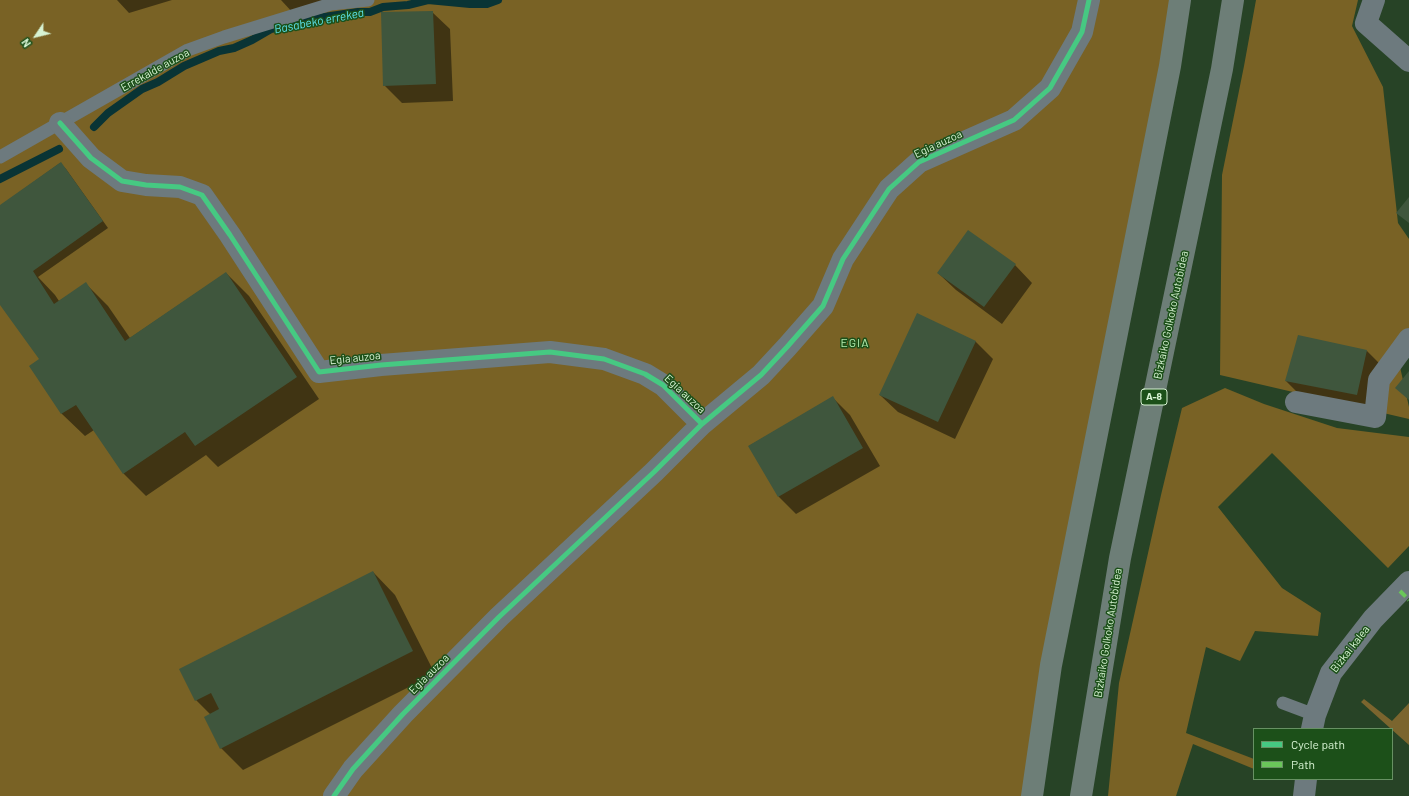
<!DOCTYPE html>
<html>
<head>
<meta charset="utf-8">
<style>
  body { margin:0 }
  #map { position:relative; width:1409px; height:796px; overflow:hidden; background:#274326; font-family:Barlow,sans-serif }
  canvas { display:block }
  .legend { position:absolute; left:1253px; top:728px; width:140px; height:52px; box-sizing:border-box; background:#1c5019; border:1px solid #679163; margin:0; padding:5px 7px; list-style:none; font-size:12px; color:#d7f3d3 }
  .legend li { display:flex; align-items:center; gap:8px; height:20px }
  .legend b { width:20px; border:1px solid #679163 }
  .north { position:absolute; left:16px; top:16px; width:40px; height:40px; -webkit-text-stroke:3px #1c5019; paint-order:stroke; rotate:235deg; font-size:11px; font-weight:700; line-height:16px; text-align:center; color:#d7f3d3 }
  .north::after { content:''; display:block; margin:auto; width:14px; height:18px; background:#d7f3d3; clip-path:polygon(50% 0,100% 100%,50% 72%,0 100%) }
</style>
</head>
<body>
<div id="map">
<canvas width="1409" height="796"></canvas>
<ul class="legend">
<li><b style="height:5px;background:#46c982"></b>Cycle path</li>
<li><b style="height:5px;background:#6ac65a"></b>Path</li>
</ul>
<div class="north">N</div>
</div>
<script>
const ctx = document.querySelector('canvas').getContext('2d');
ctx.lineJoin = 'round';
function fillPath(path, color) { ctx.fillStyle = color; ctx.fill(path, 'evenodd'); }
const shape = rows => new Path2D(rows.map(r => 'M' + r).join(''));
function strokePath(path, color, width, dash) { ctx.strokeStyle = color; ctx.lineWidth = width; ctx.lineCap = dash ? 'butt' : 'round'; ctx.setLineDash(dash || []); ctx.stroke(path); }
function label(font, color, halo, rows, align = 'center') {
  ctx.font = font + ' Barlow,sans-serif'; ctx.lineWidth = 3; ctx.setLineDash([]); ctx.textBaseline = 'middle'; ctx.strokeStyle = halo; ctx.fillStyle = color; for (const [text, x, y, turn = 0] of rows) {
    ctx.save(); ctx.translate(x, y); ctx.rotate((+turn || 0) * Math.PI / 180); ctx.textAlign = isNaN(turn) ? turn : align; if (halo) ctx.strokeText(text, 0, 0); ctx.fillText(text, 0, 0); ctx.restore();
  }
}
const green = shape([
  [1364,699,1392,721,1409,703,1409,745,1361,702]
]);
const forest = shape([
  [0,0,1177,0,1033,796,0,796],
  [1256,0,1358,0,1352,26,1383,87,1398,223,1409,239,1409,332,1398,358,1409,407,1409,419,1220,375,1222,175,1244,66],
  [1225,388,1264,404,1337,428,1409,437,1409,546,1388,568,1272,453,1218,507,1282,588,1321,613,1318,636,1255,631,1240,661,1206,647,1186,733,1254,759,1254,769,1193,744,1176,796,1108,796,1119,683,1161,495,1182,408]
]);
const shadow = shape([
  [117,0,172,0,129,13],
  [281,0,329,0,293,13],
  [432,12,450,29,453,101,402,103,384,85],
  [60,163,66,169,108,228,38,277,55,295,59,301,86,284,108,306,130,338,226,273,249,296,319,399,218,467,206,455,146,496,124,474,94,430,85,436,62,414,30,366,41,359,0,303,0,206],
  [1015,265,1032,283,1002,324,956,290,938,273],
  [975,341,993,359,955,439,898,412,880,395],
  [1367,351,1379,363,1369,407,1298,393,1286,381],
  [833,398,850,415,880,466,796,514,779,497,749,446],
  [373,572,395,595,435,674,243,770,221,748,211,715,196,700]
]);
const stream = shape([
  [94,127,108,113,142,89,158,82,184,66,219,51,234,48,252,40,271,29,324,17,358,12,370,12,383,7,408,5,428,0,470,4,487,4,498,0],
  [0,179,59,149]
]);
const building = shape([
  [433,11,436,84,383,86,381,12],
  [61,162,103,221,33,271,54,304,86,282,125,341,226,272,297,377,195,446,185,432,123,474,76,405,61,414,29,366,39,359,0,305,0,205],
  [1409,197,1409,223,1396,213],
  [968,230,1016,264,984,307,937,273],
  [917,313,976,341,938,422,879,395],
  [1298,335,1367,350,1357,395,1285,381],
  [1409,371,1409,400,1395,388],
  [833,396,863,448,778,497,748,446],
  [373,571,413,651,220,749,204,717,219,709,211,693,195,701,179,669]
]);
const service = shape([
  [0,157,188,50,224,37,331,4,368,0],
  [1283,703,1315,715]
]);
const minor = shape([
  [1374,0,1366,23,1409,61],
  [60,123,91,158,122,181,146,185,180,187,202,195,230,235,319,372,381,365,550,352,604,359,645,374,663,385,702,424],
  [1296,402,1375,417,1379,380,1409,339],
  [1312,729,1315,715,1331,673,1373,619,1409,582],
  [334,796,353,769,403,714,499,617,654,472,702,424,761,375,787,347,823,306,843,259,889,189,919,162,1014,120,1050,88,1082,32,1089,0],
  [1304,796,1306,779]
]);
const motorway = shape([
  [1032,796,1051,665,1170,66,1180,0],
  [1081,796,1120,558,1222,69,1233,0]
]);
const quiet = shape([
  [1400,591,1409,600]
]);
const cycleway = shape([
  [60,123,91,158,122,181,146,185,180,187,202,195,230,235,319,372,381,365,550,352,604,359,645,374,663,385,702,424],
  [334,796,353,769,403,714,499,617,654,472,702,424,761,375,787,347,823,306,843,259,889,189,919,162,1014,120,1050,88,1082,32,1089,0]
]);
const shields = [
  [1154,397,26]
];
const shieldNames = [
  ["A-8",1154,397]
];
const streetNames = [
  ["Errekalde auzoa",155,70,-29],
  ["Egia auzoa",938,144,-25],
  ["Bizkaiko Golkoko Autobidea",1171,315,-78],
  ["Egia auzoa",355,358,-6],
  ["Egia auzoa",685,394,43],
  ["Bizkaiko Golkoko Autobidea",1108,633,-81],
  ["Bizkai kalea",1350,649,-52],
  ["Egia auzoa",429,674,-45]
];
const waterNames = [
  ["Basabeko errekea",319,21,-11]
];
const neighbourhoodNames = [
  ["EGIA",855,343]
];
fillPath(green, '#7b652e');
fillPath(forest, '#796225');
fillPath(shadow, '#0007');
strokePath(stream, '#093435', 8);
fillPath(building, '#3f563d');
strokePath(service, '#6d7a7e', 13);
strokePath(minor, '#6d7a7e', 22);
strokePath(motorway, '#6d7e77', 22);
strokePath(quiet, '#6ac65a', 4, [8, 4]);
strokePath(cycleway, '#46c982', 5);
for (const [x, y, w] of shields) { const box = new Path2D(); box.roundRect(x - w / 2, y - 8, w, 16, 3); ctx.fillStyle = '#1c5019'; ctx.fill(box); strokePath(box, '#d7f3d3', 1); }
label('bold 10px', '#d7f3d3', null, shieldNames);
label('11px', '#d7f3d3', '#1c5019', streetNames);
label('italic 12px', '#5ce1eb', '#1c5019', waterNames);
ctx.letterSpacing = '1px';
label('12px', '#b3ebad', '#1c5019', neighbourhoodNames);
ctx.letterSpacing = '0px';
</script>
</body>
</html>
